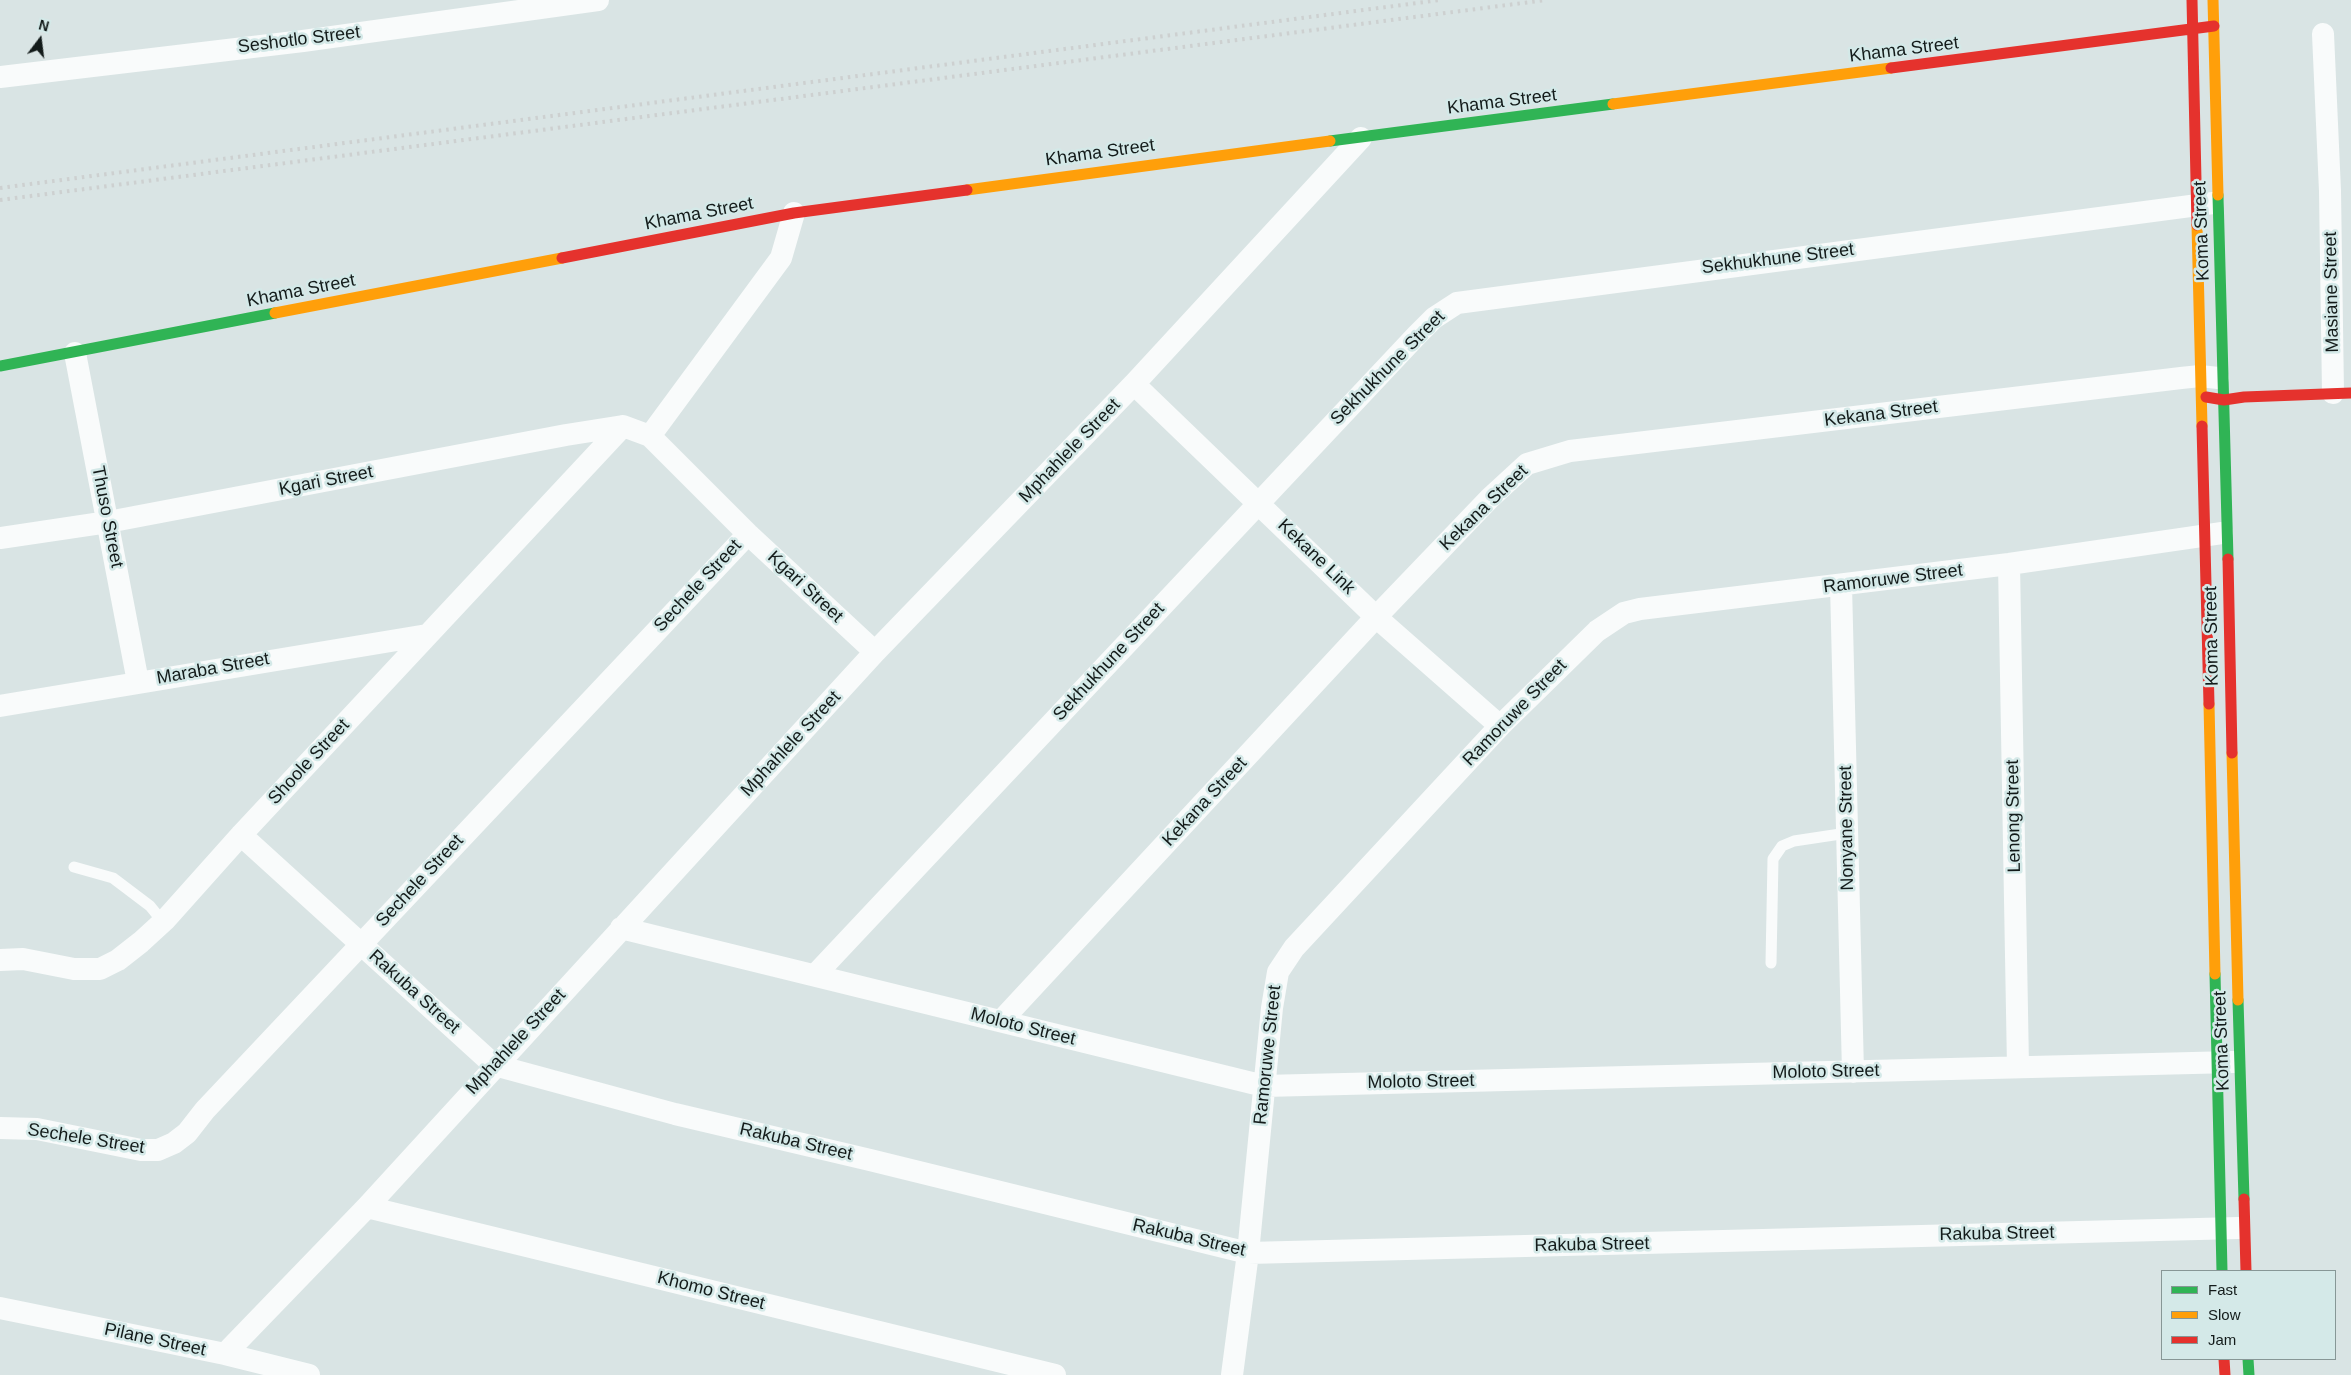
<!DOCTYPE html>
<html>
<head>
<meta charset="utf-8">
<style>
  body { margin:0 }
  #map { position:relative; width:2351px; height:1375px; overflow:hidden; background:#d9e4e4; font-family:Helvetica,sans-serif }
  canvas { display:block }
  .legend { position:absolute; left:2161px; top:1270px; width:175px; height:90px; box-sizing:border-box; background:#d4e9e8; border:1px solid #879796; margin:0; padding:6px 9px; list-style:none; font-size:15px; color:#131b1a }
  .legend li { display:flex; align-items:center; gap:10px; height:25px }
  .legend b { width:25px; border:1px solid #879796 }
  .north { position:absolute; left:15px; top:15px; width:50px; height:50px; -webkit-text-stroke:4px #d4e9e8; paint-order:stroke; rotate:15deg; font-size:14px; font-weight:700; line-height:20px; text-align:center; color:#131b1a }
  .north::after { content:''; display:block; margin:auto; width:18px; height:22px; background:#131b1a; clip-path:polygon(50% 0,100% 100%,50% 72%,0 100%) }
</style>
</head>
<body>
<div id="map">
<canvas width="2351" height="1375"></canvas>
<ul class="legend">
<li><b style="height:6px;background:#30b455"></b>Fast</li>
<li><b style="height:6px;background:#ff9f0a"></b>Slow</li>
<li><b style="height:6px;background:#e5322d"></b>Jam</li>
</ul>
<div class="north">N</div>
</div>
<script>
const ctx = document.querySelector('canvas').getContext('2d');
ctx.lineJoin = 'round';
const shape = rows => new Path2D(rows.map(r => 'M' + r).join(''));
function strokePath(path, color, width, dash) { ctx.strokeStyle = color; ctx.lineWidth = width; ctx.lineCap = dash ? 'butt' : 'round'; ctx.setLineDash(dash || []); ctx.stroke(path); }
function label(font, color, halo, rows, align = 'center') {
  ctx.font = font + ' Helvetica,sans-serif'; ctx.lineWidth = 5; ctx.setLineDash([]); ctx.textBaseline = 'middle'; ctx.strokeStyle = halo; ctx.fillStyle = color; for (const [text, x, y, turn = 0] of rows) {
    ctx.save(); ctx.translate(x, y); ctx.rotate((+turn || 0) * Math.PI / 180); ctx.textAlign = isNaN(turn) ? turn : align; if (halo) ctx.strokeText(text, 0, 0); ctx.fillText(text, 0, 0); ctx.restore();
  }
}
const lane = shape([
  [74,867,113,878,150,906,163,922],
  [1771,963,1773,859,1782,846,1794,841,1847,833]
]);
const street = shape([
  [2323,34,2330,191,2333,393],
  [0,77,303,41,598,0],
  [75,353,138,682],
  [1134,384,1376,617,1500,726],
  [650,436,781,258,794,213],
  [0,538,108,522,566,435,623,426,650,436,748,534,875,652],
  [2009,564,2018,1067],
  [1841,585,1853,1072],
  [0,706,427,635],
  [241,835,494,1065,675,1114,870,1160,1248,1253,2238,1228],
  [621,928,1264,1086,2233,1062],
  [0,960,23,959,74,969,100,969,118,960,141,942,165,920,241,835,623,426],
  [816,974,1417,335,1434,318,1457,303,2213,203],
  [1001,1021,1376,617,1490,498,1527,464,1570,451,2181,378,2200,376,2218,378],
  [0,1128,37,1129,141,1150,158,1150,174,1143,187,1133,205,1110,748,534],
  [367,1207,1055,1375],
  [0,1308,225,1354,309,1375],
  [225,1354,367,1207,875,652,1134,384,1361,138],
  [1232,1375,1248,1253,1272,1008,1278,972,1294,948,1500,726,1597,631,1624,613,1640,609,2009,564,2222,533]
]);
const fast = shape([
  [1330,141,1613,104],
  [2218,195,2228,559],
  [0,366,275,313],
  [2215,974,2222,1271],
  [2238,1000,2244,1199],
  [2248,1359,2249,1375]
]);
const slow = shape([
  [2213,0,2218,195],
  [1613,104,1891,68],
  [967,190,1330,141],
  [2197,225,2202,426],
  [275,313,562,258],
  [2209,704,2215,974],
  [2232,753,2238,1000]
]);
const jam = shape([
  [2192,0,2197,225],
  [1891,68,2214,26],
  [562,258,794,213,967,190],
  [2206,397,2224,400,2244,397,2351,393],
  [2202,426,2209,704],
  [2228,559,2232,753],
  [2244,1199,2246,1271],
  [2224,1359,2225,1375]
]);
const rail = shape([
  [0,188,1440,0],
  [0,200,1546,0]
]);
const streetNames = [
  ["Seshotlo Street",299,40,-7],
  ["Khama Street",1904,50,-7],
  ["Khama Street",1502,102,-7],
  ["Khama Street",1100,153,-8],
  ["Khama Street",699,214,-11],
  ["Koma Street",2202,231,-92],
  ["Sekhukhune Street",1778,259,-7],
  ["Khama Street",301,291,-11],
  ["Masiane Street",2332,292,-91],
  ["Sekhukhune Street",1388,368,-45],
  ["Kekana Street",1881,414,-7],
  ["Mphahlele Street",1070,451,-46],
  ["Kgari Street",326,481,-11],
  ["Kekana Street",1484,508,-44],
  ["Thuso Street",107,517,79],
  ["Kekane Link",1316,557,44],
  ["Ramoruwe Street",1893,579,-7],
  ["Sechele Street",698,586,-47],
  ["Kgari Street",805,587,43],
  ["Koma Street",2212,636,-91],
  ["Sekhukhune Street",1109,662,-47],
  ["Maraba Street",213,669,-10],
  ["Ramoruwe Street",1515,713,-46],
  ["Mphahlele Street",791,744,-47],
  ["Shoole Street",309,762,-47],
  ["Kekana Street",1205,802,-47],
  ["Lenong Street",2014,816,-91],
  ["Nonyane Street",1847,828,-91],
  ["Sechele Street",420,881,-47],
  ["Rakuba Street",414,992,42],
  ["Moloto Street",1023,1027,14],
  ["Koma Street",2222,1041,-92],
  ["Mphahlele Street",516,1042,-47],
  ["Ramoruwe Street",1268,1055,-84],
  ["Moloto Street",1826,1072,-1],
  ["Moloto Street",1421,1082,-1],
  ["Sechele Street",86,1139,9],
  ["Rakuba Street",796,1142,13],
  ["Rakuba Street",1997,1234,-1],
  ["Rakuba Street",1189,1238,13],
  ["Rakuba Street",1592,1245,-1],
  ["Khomo Street",711,1291,14],
  ["Pilane Street",155,1340,12]
];
strokePath(lane, '#f9fbfb', 11);
strokePath(street, '#f9fbfb', 22);
strokePath(fast, '#30b455', 11);
strokePath(slow, '#ff9f0a', 11);
strokePath(jam, '#e5322d', 11);
strokePath(rail, '#cdd0d0', 4, [2.5, 5]);
label('18px', '#131b1a', '#d4e9e8', streetNames);
</script>
</body>
</html>
